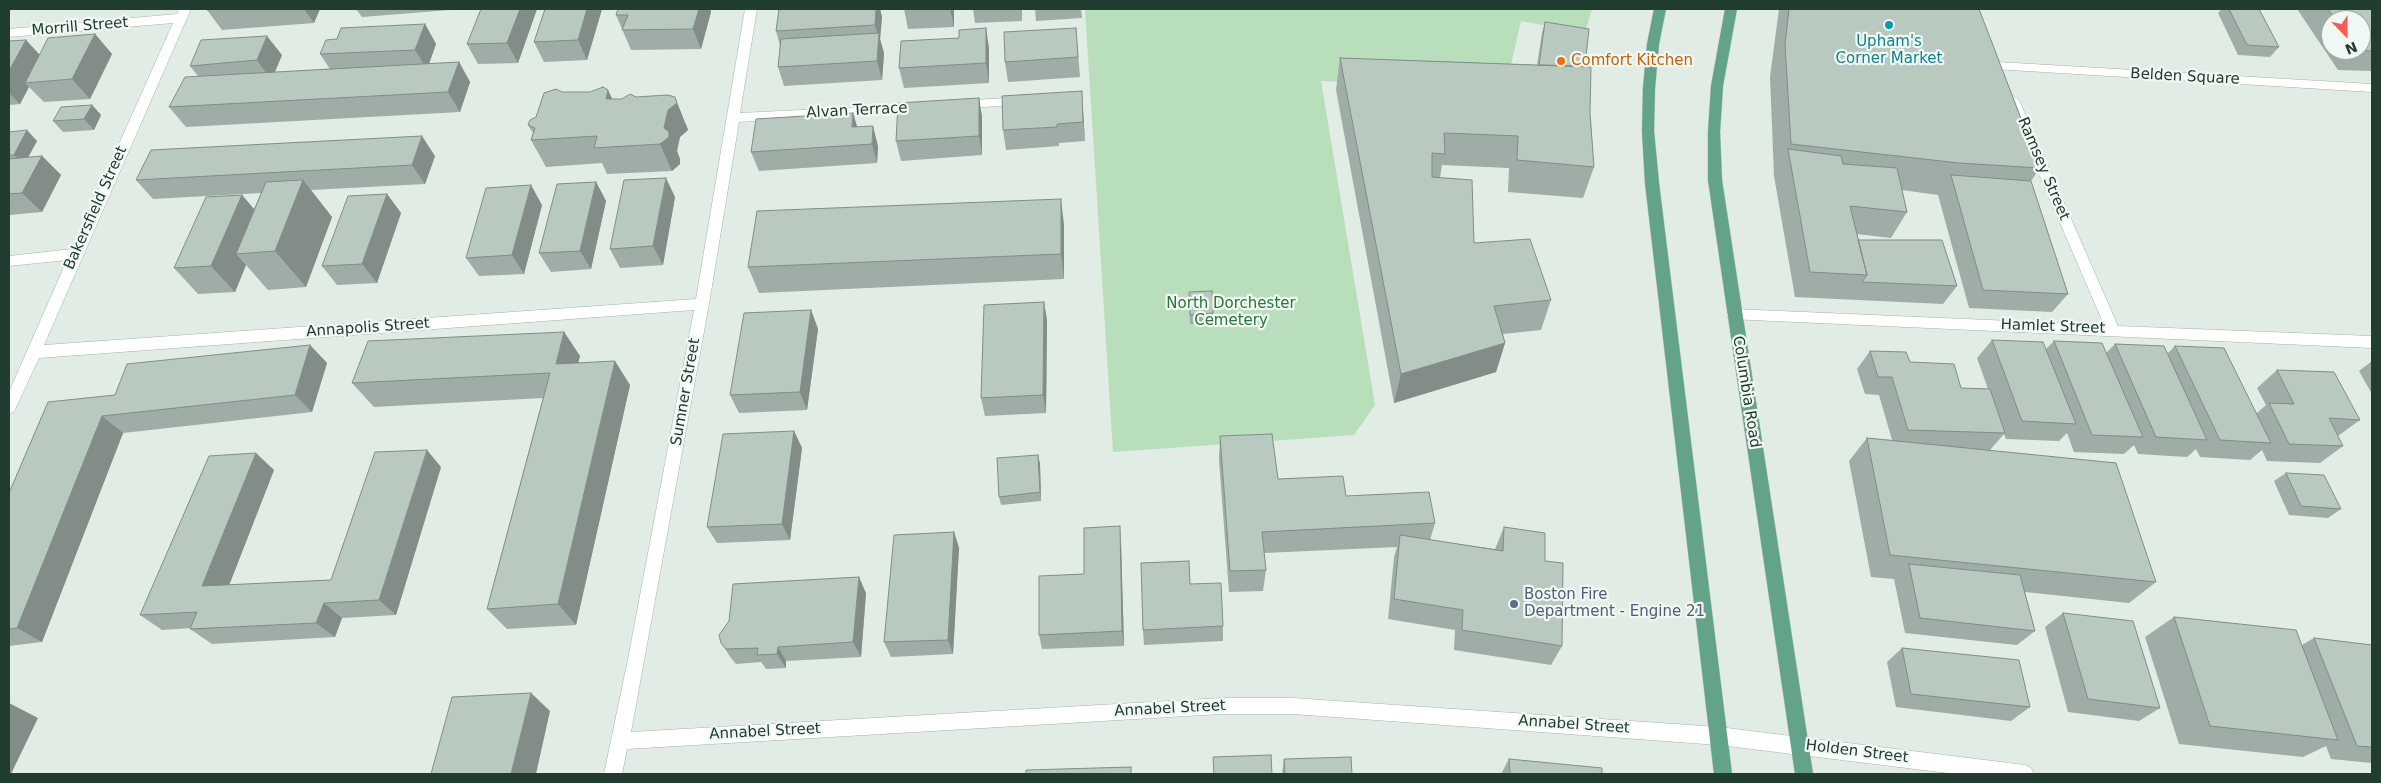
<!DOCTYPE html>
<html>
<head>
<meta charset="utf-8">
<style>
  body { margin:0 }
  #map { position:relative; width:2381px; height:783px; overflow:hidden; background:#e0ece4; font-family:"DejaVu Sans",sans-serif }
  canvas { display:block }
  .frame { position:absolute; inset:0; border:10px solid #203d30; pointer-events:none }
  .north { position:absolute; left:2321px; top:10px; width:50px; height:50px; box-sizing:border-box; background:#f1f8f3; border:1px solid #9dada5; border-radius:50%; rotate:158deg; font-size:14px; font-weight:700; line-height:20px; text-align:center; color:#203d30 }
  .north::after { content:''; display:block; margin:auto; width:18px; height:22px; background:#f75e53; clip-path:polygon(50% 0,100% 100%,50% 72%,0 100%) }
</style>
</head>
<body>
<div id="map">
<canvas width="2381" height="783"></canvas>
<div class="frame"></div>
<div class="north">N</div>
</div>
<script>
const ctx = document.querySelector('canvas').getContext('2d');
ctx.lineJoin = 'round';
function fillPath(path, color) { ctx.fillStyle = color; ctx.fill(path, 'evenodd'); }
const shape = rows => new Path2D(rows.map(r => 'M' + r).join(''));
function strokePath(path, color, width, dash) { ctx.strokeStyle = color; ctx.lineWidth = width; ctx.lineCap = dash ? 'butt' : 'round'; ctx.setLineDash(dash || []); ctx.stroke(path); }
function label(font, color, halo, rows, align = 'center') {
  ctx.font = font + ' "DejaVu Sans",sans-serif'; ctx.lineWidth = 4.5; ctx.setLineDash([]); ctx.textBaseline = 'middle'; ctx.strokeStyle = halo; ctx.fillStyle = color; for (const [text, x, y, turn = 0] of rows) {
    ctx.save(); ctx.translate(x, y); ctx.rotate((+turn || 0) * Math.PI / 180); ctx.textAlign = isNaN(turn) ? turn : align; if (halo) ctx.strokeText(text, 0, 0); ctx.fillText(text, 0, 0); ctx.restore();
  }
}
const green = shape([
  [1085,9,1592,9,1585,33,1521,21,1506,86,1321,81,1375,405,1354,435,1113,452]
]);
const street = shape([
  [179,9,191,9,44,345,696,299,745,9,757,9,740,113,924,104,925,107,924,110,919,111,739,122,709,304,631,732,1221,698,1293,698,1719,727,2025,765,2031,768,2034,774,1956,774,1719,745,1293,714,1221,714,627,749,622,774,604,774,628,659,694,310,39,358,14,412,9,414,9,392,67,260,9,266,9,256,72,249,173,23,9,37,9,29,177,14,179,9],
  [1998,62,2372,84,2372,92,1994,69,1992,66,1994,63,1998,62],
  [2013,96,2019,100,2118,326,2372,336,2372,348,1729,319,1727,315,1729,311,1734,309,2104,325,2007,100,2013,96],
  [1021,97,1025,98,1027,101,1025,104,959,109,953,105,959,101,1021,97]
]);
const primary = shape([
  [1654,9,1666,9,1659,44,1655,88,1654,131,1659,183,1732,774,1714,774,1645,183,1642,131,1643,88,1647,44,1654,9],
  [1725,9,1737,9,1723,86,1720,132,1722,180,1813,774,1795,774,1708,180,1708,132,1711,86,1725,9]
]);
const wall = shape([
  [208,9,320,9,314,23,222,30,207,10],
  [356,9,450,9,450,10,362,17],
  [481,9,537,9,518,63,478,64,467,44],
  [545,9,602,9,587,60,544,62,534,42],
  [618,9,710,9,711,12,701,49,631,50,616,15],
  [779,9,880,9,882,17,880,39,884,53,882,80,784,86,778,67,780,46,776,31],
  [904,9,954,9,954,27,908,29],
  [973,9,1022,9,1022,21,975,23],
  [1035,9,1081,9,1082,18,1036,21],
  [1779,9,1979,9,2040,168,2031,181,2068,294,2052,312,1969,308,1938,195,1902,190,1907,212,1891,238,1857,234,1858,240,1957,286,1943,304,1795,297,1774,176,1770,77],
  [2222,9,2259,9,2279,47,2270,57,2238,55,2218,13],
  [2297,9,2372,9,2372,71,2338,70],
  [2331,20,2361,20,2361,50,2331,50],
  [1545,22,1585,66,1590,113,1594,167,1583,198,1508,192,1509,168,1442,165,1440,178,1474,243,1551,300,1541,330,1503,334,1505,343,1496,372,1394,403,1336,90,1340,58,1537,65,1542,33],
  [425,24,436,44,429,64,459,62,470,82,460,112,186,127,169,107,198,76,190,66,282,55,275,72,330,69,320,54],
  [1076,28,1080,77,1008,82,1005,62],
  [95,34,112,54,90,99,44,102,29,87,20,104,9,105,9,41,26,40,40,55],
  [989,48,989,83,904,88,899,68],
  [562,92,612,99,622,99,636,97,686,124,688,130,680,137,677,151,680,159,680,164,672,171,607,174,602,163,546,167,531,140,533,133,528,125],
  [979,98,982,117,982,155,901,161,896,141],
  [92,105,101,115,94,130,63,132,53,121],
  [1083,111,1085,141,1059,143,1059,146,1006,150,1003,130],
  [853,113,857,127,878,146,877,163,759,171,751,152],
  [9,132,37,141,28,157,42,156,61,175,42,212,9,215],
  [435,156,425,184,311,190,332,217,306,287,268,290,246,265,235,292,198,294,174,268,242,195,254,209,261,193,153,199,136,180],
  [596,182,606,201,591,269,551,272,539,253],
  [387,194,401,213,377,283,337,285,322,266],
  [675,197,663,265,620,268,610,249],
  [542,205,524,274,479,276,466,258],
  [1064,225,1064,279,759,293,748,267],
  [1189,292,1213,313,1213,323,1190,324],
  [1044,302,1047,321,1046,413,985,416,981,398],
  [811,310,818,329,807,410,739,413,730,395],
  [564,332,580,356,578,362,630,385,576,625,507,629,487,609,543,398,374,407,352,383],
  [1992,340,2046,349,2054,341,2106,353,2115,344,2168,353,2175,346,2257,413,2266,405,2257,388,2277,370,2360,420,2338,436,2343,446,2320,463,2267,461,2262,450,2250,460,2200,457,2196,449,2187,457,2138,454,2134,445,2124,454,2074,452,2067,433,2059,441,2006,439,2004,434,1990,450,2156,582,2129,603,2025,592,2035,631,2017,645,1905,633,1894,579,1871,577,1849,461,1867,438,1892,440,1879,395,1865,394,1857,369,1870,351,1910,362,1961,388,1988,389,1977,358],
  [310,345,327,363,312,412,123,433,42,642,9,646,9,493,115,395],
  [2372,361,2372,394,2359,371],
  [794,431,802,448,790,540,717,543,707,527],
  [1220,436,1278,479,1346,496,1435,523,1430,540,1495,549,1504,527,1545,561,1562,646,1551,665,1454,650,1455,630,1388,619,1394,557,1397,547,1264,553,1266,570,1263,591,1229,592,1219,460],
  [1038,455,1040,464,1041,501,1001,505,999,497],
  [441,467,396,615,342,618,335,637,212,644,190,629,191,628,162,630,140,615,274,470,229,585,331,580],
  [2286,473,2341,509,2328,518,2289,515,2274,481],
  [954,532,959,548,953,654,891,657,884,642],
  [1121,542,1124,646,1042,649,1039,635,1084,574],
  [1190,584,1223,626,1223,641,1144,645,1143,630],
  [866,593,861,657,786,661,786,668,766,669,761,662,736,664,731,658,721,643],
  [2063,613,2160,708,2139,721,2068,712,2045,627],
  [2174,617,2302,645,2314,638,2372,645,2372,763,2331,759,2326,746,2303,757,2179,744,2145,637],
  [1902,648,2030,707,2011,721,1896,707,1887,662],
  [1284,759,1352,774,1282,774],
  [1509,759,1602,774,1501,774]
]);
const shadedWall = shape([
  [304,9,320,9,314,23],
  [520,9,537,9,518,63,507,43],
  [587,9,602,9,587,60,578,40],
  [699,9,710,9,711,12,701,49,693,29],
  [876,9,880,9,882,17,880,39,884,53,882,80,877,61,879,39,875,25],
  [950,9,954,9,954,27],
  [425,24,436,44,427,69,415,50],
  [986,28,989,48,989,83,986,63],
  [95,34,112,54,90,99,72,79],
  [267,36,282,55,271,80,257,60],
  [26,40,44,60,25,83,29,87,20,104,9,93,9,71],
  [459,62,470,82,460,112,448,92],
  [608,90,621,117,606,99],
  [1082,91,1083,111,1085,141,1083,122],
  [675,97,688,130,680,137,677,151,680,159,680,164,672,171,660,144,668,110],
  [979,98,982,117,982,155,979,136],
  [92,105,101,115,94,130,84,119],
  [853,113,859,133,852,127],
  [873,126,878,146,877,163,872,144],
  [27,130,37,141,24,165,14,155],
  [422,136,435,156,425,184,412,165],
  [42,156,61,175,42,212,22,193],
  [666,178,675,197,663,265,653,246],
  [303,180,332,217,306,287,275,251],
  [596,182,606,201,591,269,580,251],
  [531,185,542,205,524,274,512,255],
  [387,194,401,213,377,283,362,264],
  [242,195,264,221,236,254,246,265,235,292,211,266],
  [1061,199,1064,225,1064,279,1061,254],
  [1044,302,1047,321,1046,413,1043,395],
  [811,310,818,329,807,410,800,392],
  [564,332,580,356,572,388,556,364],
  [1505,343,1496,372,1394,403,1401,374],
  [310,345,327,363,312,412,295,395],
  [615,361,630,385,576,625,558,604],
  [102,416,123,433,42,642,17,628],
  [794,431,802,448,790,540,782,524],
  [427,450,441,467,396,615,379,600],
  [256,453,274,470,223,601,202,586],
  [1038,455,1040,464,1041,501,1040,492],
  [1120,526,1121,542,1124,646,1122,631],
  [954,532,959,548,953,654,948,640],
  [859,577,866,593,861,657,853,642],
  [324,603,342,618,335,637,316,623],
  [778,647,786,661,786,668,777,654],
  [531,693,550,711,536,774,511,774],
  [9,703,38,718,11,774,9,774]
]);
const building = shape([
  [208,9,223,9,207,10,208,9],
  [481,9,520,9,507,43,467,44,481,9],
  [545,9,587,9,578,40,534,42,545,9],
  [618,9,699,9,693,29,622,30,628,15,616,15,618,9],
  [779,9,876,9,875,25,776,31,779,9],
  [1789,9,1979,9,2040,168,1959,163,1791,144,1785,45,1789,9],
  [2229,9,2259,9,2279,47,2247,45,2229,9],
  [2328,9,2372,9,2372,51,2356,50,2361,50,2361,20,2336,20,2328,9],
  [1545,22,1589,29,1585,66,1539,65,1545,22],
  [425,24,415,50,320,54,326,40,337,39,341,28,425,24],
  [986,28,986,63,899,68,901,41,959,38,959,30,986,28],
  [1076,28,1078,57,1005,62,1004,32,1076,28],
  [879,33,877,61,778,67,781,39,879,33],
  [95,34,72,79,25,83,48,38,95,34],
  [267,36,257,60,190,66,201,40,267,36],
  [26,40,9,71,9,41,26,40],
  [1340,58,1591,67,1590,113,1594,167,1517,160,1518,136,1444,133,1445,154,1432,153,1432,177,1472,180,1474,243,1530,239,1551,300,1494,306,1505,343,1401,374,1340,58],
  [459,62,448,92,169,107,185,77,459,62],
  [603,87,608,90,606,99,622,99,630,94,636,97,668,95,675,97,677,103,668,110,664,128,669,132,669,137,660,144,594,148,597,136,531,140,535,128,528,125,530,120,536,117,544,93,556,89,562,92,590,92,603,87],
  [1082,91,1083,122,1057,124,1057,127,1003,130,1002,96,1082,91],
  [979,98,979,136,896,141,898,103,979,98],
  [92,105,84,119,53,121,61,107,92,105],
  [853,113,852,127,873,126,872,144,751,152,756,119,853,113],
  [27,130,14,155,9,155,9,132,27,130],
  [422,136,412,165,136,180,151,150,422,136],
  [1788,149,1841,156,1843,164,1897,168,1907,212,1850,206,1867,275,1810,272,1788,149],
  [42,156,22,193,9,194,9,159,42,156],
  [1951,175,2031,181,2068,294,1983,290,1951,175],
  [666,178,653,246,610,249,624,180,666,178],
  [303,180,275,251,236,254,266,182,303,180],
  [596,182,580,251,539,253,557,184,596,182],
  [531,185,512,255,466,258,486,188,531,185],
  [387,194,362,264,322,266,348,196,387,194],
  [242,195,211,266,174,268,206,197,242,195],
  [1061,199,1061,254,748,267,757,211,1061,199],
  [1858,240,1942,240,1957,286,1862,282,1867,275,1858,240],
  [1212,291,1213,313,1190,315,1189,292,1212,291],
  [1044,302,1043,395,981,398,984,305,1044,302],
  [811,310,800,392,730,395,744,313,811,310],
  [564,332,556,364,615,361,558,604,487,609,550,373,352,383,368,341,564,332],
  [1992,340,2043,342,2076,424,2022,421,1992,340],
  [2054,341,2102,343,2143,437,2092,435,2054,341],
  [2115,344,2164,346,2207,440,2156,437,2115,344],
  [310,345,295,395,102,416,17,628,9,629,9,493,48,402,115,395,127,364,310,345],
  [2175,346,2224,348,2271,443,2220,440,2175,346],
  [1870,351,1906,352,1910,362,1954,364,1961,388,1990,389,2005,433,1908,430,1892,377,1878,377,1870,351],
  [2277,370,2334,372,2360,420,2329,418,2343,446,2289,444,2269,403,2294,404,2277,370],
  [794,431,782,524,707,527,723,434,794,431],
  [1272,434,1278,479,1343,476,1346,496,1429,492,1435,523,1262,532,1266,570,1230,571,1220,436,1272,434],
  [1867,438,2116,463,2156,582,1890,555,1867,438],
  [427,450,379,600,324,603,316,623,190,629,197,612,140,615,209,456,256,453,202,586,331,580,375,452,427,450],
  [1038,455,1040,492,999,497,997,458,1038,455],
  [2286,473,2324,475,2341,509,2301,506,2286,473],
  [1120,526,1122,631,1039,635,1039,576,1084,574,1084,528,1120,526],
  [1504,527,1545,533,1545,561,1563,563,1562,646,1462,630,1463,610,1394,599,1400,535,1503,551,1504,527],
  [954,532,948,640,884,642,894,535,954,532],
  [1189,561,1190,584,1221,583,1223,626,1143,630,1141,563,1189,561],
  [1909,564,2020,575,2035,631,1920,618,1909,564],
  [859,577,853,642,778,647,777,654,757,655,758,648,726,649,721,643,719,635,729,621,733,584,859,577],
  [2063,613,2133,621,2160,708,2088,699,2063,613],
  [2174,617,2296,630,2338,740,2210,726,2174,617],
  [2314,638,2372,645,2372,747,2357,746,2314,638],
  [1902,648,2019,660,2030,707,1911,694,1902,648],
  [531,693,511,774,431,774,452,697,531,693],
  [1271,755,1272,774,1214,774,1213,757,1271,755],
  [1351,757,1352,774,1285,774,1284,759,1351,757],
  [1509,759,1602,768,1602,774,1510,774,1509,759],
  [1131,767,1131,774,1026,774,1026,770,1131,767]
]);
const markers = [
  [1889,25,5,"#0f9aa8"],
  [1561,61,5,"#e8710a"],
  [1514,604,5,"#5c6f8a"]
];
const streetNames = [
  ["Morrill Street",80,27,-5],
  ["Belden Square",2185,77,3],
  ["Alvan Terrace",857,111,-3],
  ["Ramsey Street",2043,169,67],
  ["Bakersfield Street",96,208,-66],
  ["Hamlet Street",2053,327,2],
  ["Annapolis Street",368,328,-4],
  ["Sumner Street",686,392,-80],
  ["Columbia Road",1746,392,81],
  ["Annabel Street",1170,709,-3],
  ["Annabel Street",1574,725,4],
  ["Annabel Street",765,732,-3],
  ["Holden Street",1857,752,7]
];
const cultureNames = [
  ["Upham's",1889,42],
  ["Corner Market",1889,59]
];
const foodNames = [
  ["Comfort Kitchen",1571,61]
];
const parkNames = [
  ["North Dorchester",1231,304],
  ["Cemetery",1231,321]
];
const serviceNames = [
  ["Boston Fire",1524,595],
  ["Department - Engine 21",1524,612]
];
fillPath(green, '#b8debb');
strokePath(street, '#a3b4aa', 1);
strokePath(primary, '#c1c9c5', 1);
fillPath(street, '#fff');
fillPath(primary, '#63a387');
fillPath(wall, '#9eada5');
fillPath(shadedWall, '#818d86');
fillPath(building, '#b8c9c0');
strokePath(building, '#818d86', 1);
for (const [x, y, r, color] of markers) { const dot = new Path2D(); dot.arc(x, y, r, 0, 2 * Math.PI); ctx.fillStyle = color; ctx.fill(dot); strokePath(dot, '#f1f8f3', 2); }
label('15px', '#203d30', '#f1f8f3', streetNames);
label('15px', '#0d838f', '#f1f8f3', cultureNames);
label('15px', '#c56008', '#f1f8f3', foodNames, 'left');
label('15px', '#297539', '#f1f8f3', parkNames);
label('15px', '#4e5e75', '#f1f8f3', serviceNames, 'left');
</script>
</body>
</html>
